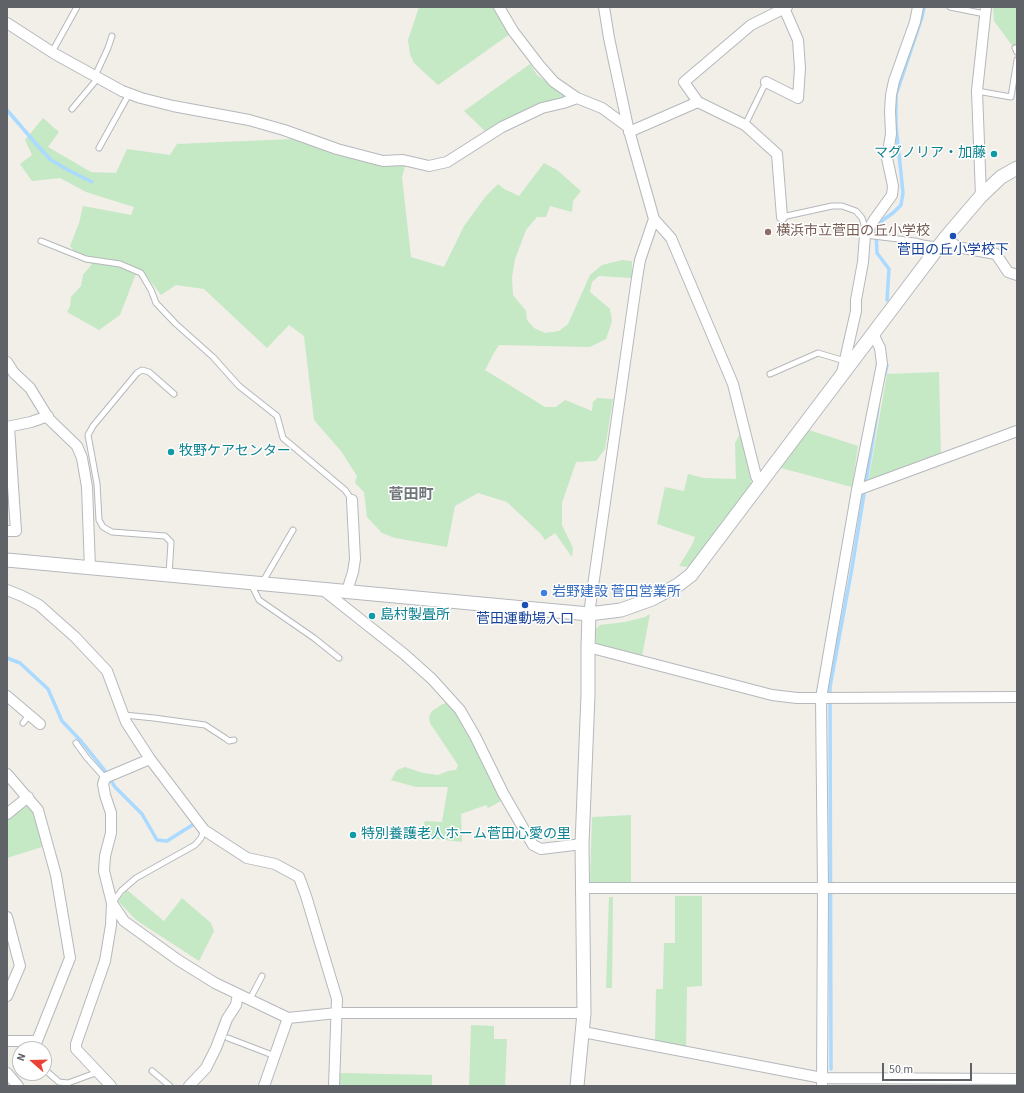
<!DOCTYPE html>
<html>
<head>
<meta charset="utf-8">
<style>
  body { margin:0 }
  #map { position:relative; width:1024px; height:1093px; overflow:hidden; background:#f1efe8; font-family:"Source Sans 3",sans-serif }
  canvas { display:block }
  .frame { position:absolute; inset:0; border:8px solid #5f6368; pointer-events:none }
  .north { position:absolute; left:12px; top:1041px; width:40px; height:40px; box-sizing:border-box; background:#fff; border:1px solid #bfc1c3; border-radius:50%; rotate:290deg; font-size:11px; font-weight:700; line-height:16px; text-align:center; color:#5f6368 }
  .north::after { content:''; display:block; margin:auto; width:14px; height:18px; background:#ea4335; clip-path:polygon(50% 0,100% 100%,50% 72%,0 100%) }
  .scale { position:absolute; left:882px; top:1063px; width:90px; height:18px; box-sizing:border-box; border:2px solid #5f6368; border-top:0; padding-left:5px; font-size:12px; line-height:14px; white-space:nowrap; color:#5f6368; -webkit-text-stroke:3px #fff; paint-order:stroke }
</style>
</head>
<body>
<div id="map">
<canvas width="1024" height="1093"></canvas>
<div class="frame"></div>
<div class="north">N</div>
<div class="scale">50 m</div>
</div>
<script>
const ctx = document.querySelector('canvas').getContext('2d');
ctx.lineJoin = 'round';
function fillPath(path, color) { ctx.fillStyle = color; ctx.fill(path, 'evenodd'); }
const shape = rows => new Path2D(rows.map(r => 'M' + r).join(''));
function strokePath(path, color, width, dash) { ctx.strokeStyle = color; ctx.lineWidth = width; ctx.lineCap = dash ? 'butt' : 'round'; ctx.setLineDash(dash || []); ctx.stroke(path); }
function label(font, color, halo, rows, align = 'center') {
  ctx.font = font + ' "Source Sans 3","Noto Sans JP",sans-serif'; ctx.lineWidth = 3; ctx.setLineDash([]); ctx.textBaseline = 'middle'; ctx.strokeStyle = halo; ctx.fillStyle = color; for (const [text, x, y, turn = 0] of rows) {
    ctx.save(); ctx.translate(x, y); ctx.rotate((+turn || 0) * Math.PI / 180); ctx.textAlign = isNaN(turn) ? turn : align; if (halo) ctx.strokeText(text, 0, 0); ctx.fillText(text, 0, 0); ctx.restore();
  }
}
const green = shape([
  [419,7,494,7,510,34,438,85,414,63,410,54,408,40],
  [993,7,1017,7,1017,52,994,21],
  [530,64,537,75,568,97,537,104,515,115,487,133,464,111],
  [43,118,59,132,48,147,91,172,116,173,127,149,170,155,177,144,292,139,335,154,406,163,402,177,411,257,444,267,464,226,486,196,498,184,504,189,519,196,544,163,557,170,581,191,573,201,572,212,550,206,546,217,537,217,526,230,515,259,512,277,513,295,526,311,527,320,534,328,545,333,559,331,568,324,590,275,602,265,622,260,632,261,632,278,599,276,592,282,590,292,610,309,612,321,606,339,590,347,499,345,495,351,485,370,545,407,556,407,565,400,592,411,593,402,597,398,613,399,605,449,596,461,576,462,562,503,562,525,573,548,572,557,555,533,545,540,541,534,507,502,478,493,455,506,447,547,395,538,382,533,367,517,364,492,355,483,357,476,341,451,314,420,304,336,289,325,267,348,204,289,176,285,161,295,142,270,135,276,120,315,99,330,67,312,70,306,71,297,81,286,83,275,92,264,80,258,70,246,79,223,83,206,131,215,134,207,86,192,60,178,32,181,20,164,32,155,25,140],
  [939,372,941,457,868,483,887,374],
  [809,430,858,446,852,487,781,468],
  [740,434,752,484,704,549,688,567,679,566,692,545,695,537,657,524,665,487,684,491,688,474,703,478,736,479,735,443],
  [650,614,641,661,596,648,596,629,600,625,625,622,645,617],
  [446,703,460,717,501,801,488,808,486,805,461,814,462,842,419,837,425,821,442,822,448,787,416,787,391,780,397,770,405,767,423,773,438,775,448,771,456,770,458,765,430,723,429,717,432,711,441,705],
  [27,803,35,813,42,847,7,858,7,819],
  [631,815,631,885,596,886,590,882,592,817],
  [127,890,164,921,182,898,211,923,214,931,199,961,136,920,118,901],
  [675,896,702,896,702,986,687,987,686,1050,655,1045,656,989,663,989,664,943,675,943],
  [609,897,613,897,612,988,606,988],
  [471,1025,494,1026,494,1039,507,1039,505,1086,469,1086],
  [340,1073,432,1075,432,1086,340,1086]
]);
const stream = shape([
  [7,110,37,145,51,160,68,170,92,182],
  [887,300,889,269,877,253,876,229,883,220,893,213,901,205,903,193,896,125,896,95,922,17,924,7],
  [885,374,887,365],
  [7,658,20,663,48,689,62,721,81,741,106,772],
  [110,779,115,787,142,814,157,840,167,841,194,824],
  [831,1069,830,687,852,568,878,408]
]);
const service = shape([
  [950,7,985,14],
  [1015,48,1017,52],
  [52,52,77,7],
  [95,76,108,48,112,36],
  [977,91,1011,97,1017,60],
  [72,109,98,78],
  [745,125,766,82],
  [99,148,129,94],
  [782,217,832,206,842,206,856,211,862,218,866,232],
  [865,235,915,241,923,243,937,245],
  [41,241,86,259,120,264,141,273,151,290,156,303,176,324,213,357,239,386,277,416,283,438,345,490,352,500],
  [770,374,818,353,845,361],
  [169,575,171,542,165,536,112,532,103,527,99,520,97,484,88,435,93,426,137,373,142,370,149,372,174,394],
  [262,583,293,530],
  [251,584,259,600,314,638,339,658],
  [124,715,154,718,205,725,225,738,229,741,234,740],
  [23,723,29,715],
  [76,743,87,758,105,778],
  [113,902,121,891,136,878,195,845,201,838,204,830],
  [250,999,262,976],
  [228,1038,275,1056],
  [22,1042,28,1049],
  [44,1069,59,1082,68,1083,98,1072],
  [152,1071,170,1086]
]);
const minor = shape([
  [499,7,513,31,539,65,554,82,577,98,602,108,628,127,654,219,640,260,637,278,589,614],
  [604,7,609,38,628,127],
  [7,23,55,54,122,91,141,98,173,106,249,120,284,130,337,149,383,161,403,160,429,166,447,162,502,127,542,108,563,103,577,98],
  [766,82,798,98,800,68,798,40,784,8],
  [698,102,684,82,751,25,787,7],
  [629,132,698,102,745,125,777,154,782,217],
  [981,196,977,91,986,7],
  [654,219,671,238,733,384,756,476,760,484],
  [946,237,957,247,996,254,1008,272,1017,275],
  [7,362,14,373,30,388,49,419,77,446,82,458,87,487,90,568],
  [842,373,856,311,856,300,863,262,865,235,874,220,892,195,893,186,887,158,891,134,890,111,891,95,894,81,915,22,918,7],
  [7,427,31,422,48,416],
  [857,490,1017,431],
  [7,531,16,531,9,427],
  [322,589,404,654,432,679,460,710,475,736,503,793,533,845,541,849,582,844],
  [7,590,22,596,39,605,75,637,107,671,126,722,150,759,204,830,247,858,275,864,299,877,306,896,337,999,334,1086],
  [347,591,353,572,355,559,352,500],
  [588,647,772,695,797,698,821,698,1017,697],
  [7,696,40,724],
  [150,759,105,778,103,784,105,795,111,813,111,833,105,856,104,871,112,903,124,921,178,960,215,983,288,1018],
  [7,774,38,810,56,875,70,958,37,1041,7,1041],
  [7,814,28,797],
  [581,888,1017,888],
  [7,917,20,966,7,996],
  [583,1032,822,1078,1017,1079],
  [7,1073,18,1086],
  [111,1086,76,1049,76,1044,105,961,111,925,112,903],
  [189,1086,206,1068,216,1048,227,1019,236,1005,238,994],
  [264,1086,288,1018,337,1013,584,1013],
  [822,1086,823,889,821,698,857,490,882,364,880,348,873,334]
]);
const tertiary = shape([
  [7,560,589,614,621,610,652,599,678,585,691,575,946,237,981,196,1001,177,1017,168],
  [577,1086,584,1013,582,844,588,695,588,647,589,614]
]);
const markers = [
  [994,154,4,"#0f9aa8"],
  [768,232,4,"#8d6e63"],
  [953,236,4,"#1a4fb4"],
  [171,452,4,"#0f9aa8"],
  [544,593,4,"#3f7fe0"],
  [525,605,4,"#1a4fb4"],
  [372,616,4,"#0f9aa8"],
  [353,835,4,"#0f9aa8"]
];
const cultureNames = [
  ["マグノリア・加藤",986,154,"right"],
  ["牧野ケアセンター",179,452],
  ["島村製畳所",380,616],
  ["特別養護老人ホーム菅田心愛の里",361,835]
];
const educationNames = [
  ["横浜市立菅田の丘小学校",776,232]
];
const transitNames = [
  ["菅田の丘小学校下",953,251],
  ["菅田運動場入口",525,620]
];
const shopNames = [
  ["岩野建設 菅田営業所",552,593]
];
const neighbourhoodNames = [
  ["菅田町",411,496]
];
fillPath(green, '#c5e8c5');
strokePath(stream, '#aadaff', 3.5);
strokePath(service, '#b5b8bc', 7);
strokePath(minor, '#b5b8bc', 12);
strokePath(tertiary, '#b5b8bc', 15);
strokePath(service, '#fff', 5);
strokePath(minor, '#fff', 10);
strokePath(tertiary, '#fff', 13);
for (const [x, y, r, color] of markers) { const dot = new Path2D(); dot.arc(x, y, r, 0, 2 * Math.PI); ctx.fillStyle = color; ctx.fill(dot); strokePath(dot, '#fff', 1.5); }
label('14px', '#0d838f', '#fff', cultureNames, 'left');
label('14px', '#785e54', '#fff', educationNames, 'left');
label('14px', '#164399', '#fff', transitNames);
label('14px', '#366cbe', '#fff', shopNames, 'left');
label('bold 15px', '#70757a', '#fff', neighbourhoodNames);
</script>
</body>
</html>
